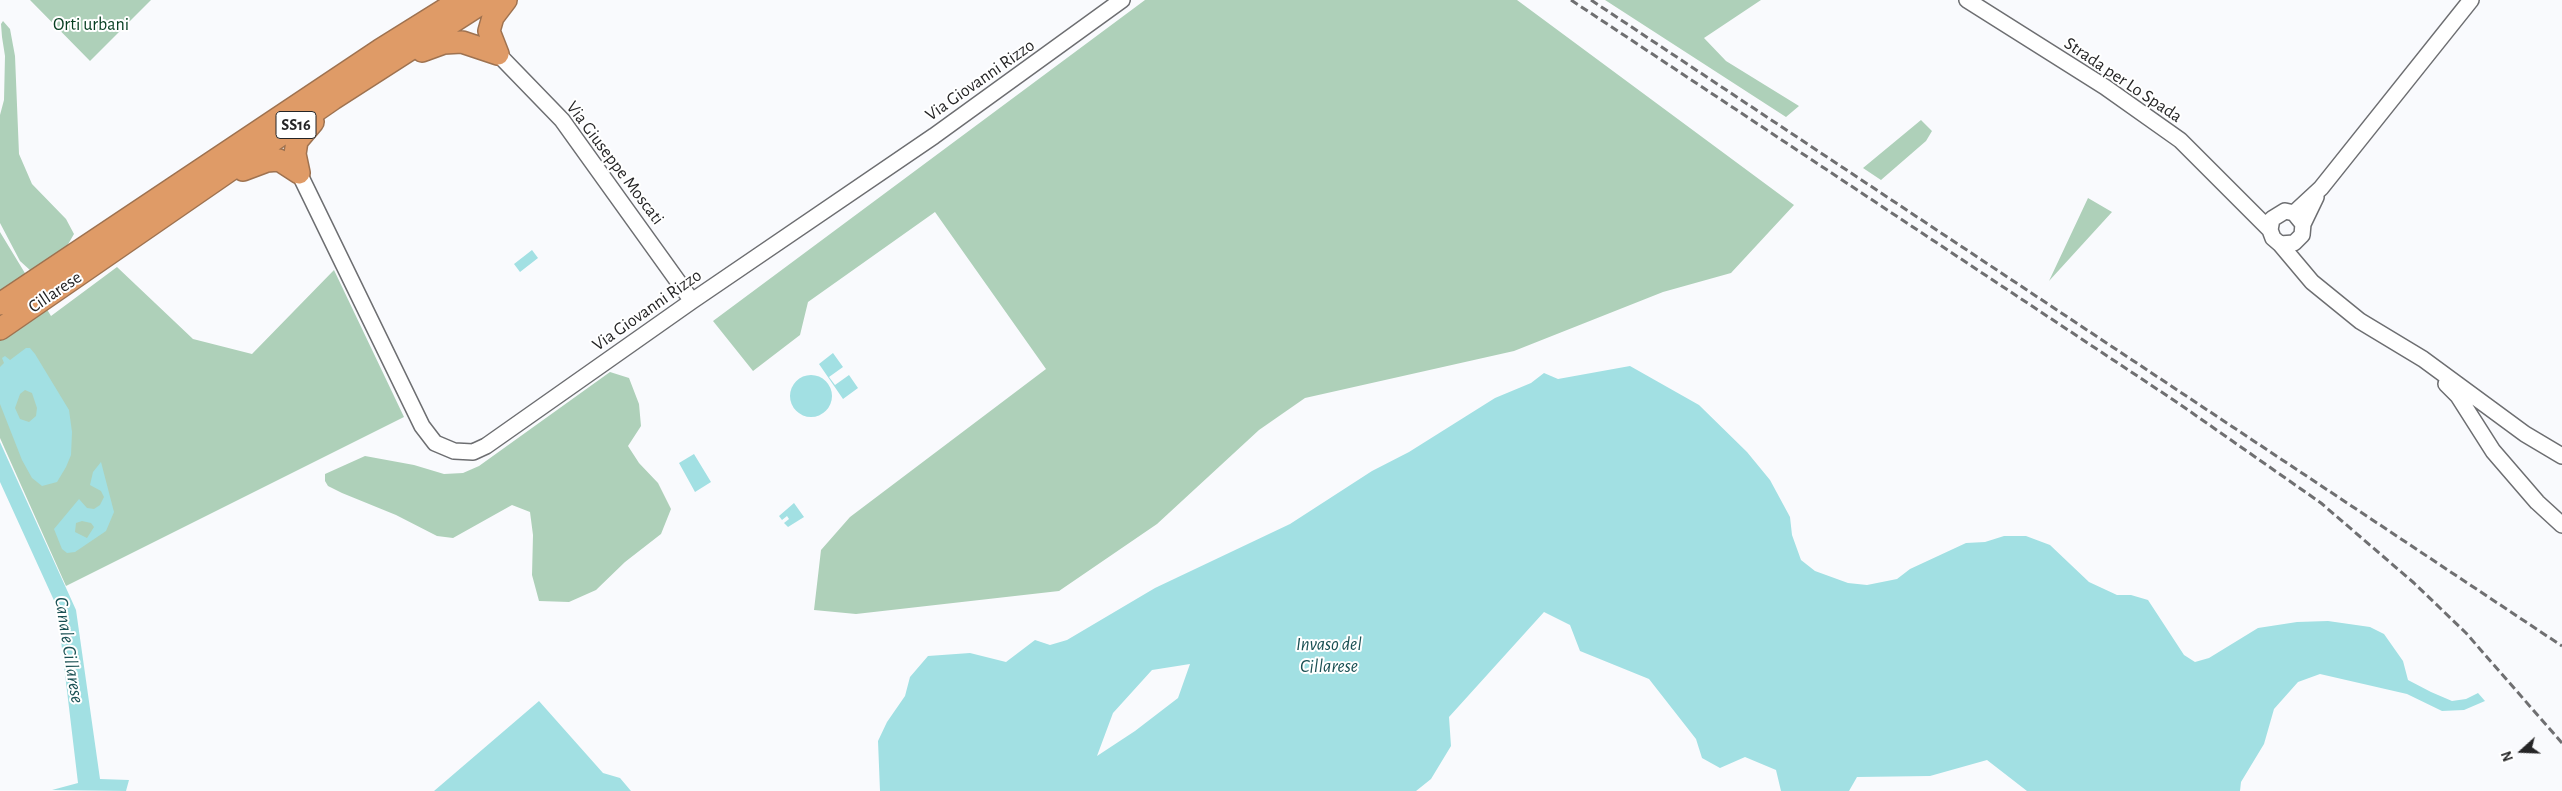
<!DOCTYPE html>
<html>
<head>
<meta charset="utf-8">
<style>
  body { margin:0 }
  #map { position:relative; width:2562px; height:791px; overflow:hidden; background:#f9fafd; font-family:"Alegreya Sans",sans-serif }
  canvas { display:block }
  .north { position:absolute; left:2497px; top:726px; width:50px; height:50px; -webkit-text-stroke:4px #fff; paint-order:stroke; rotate:250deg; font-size:14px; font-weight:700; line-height:20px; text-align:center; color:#252526 }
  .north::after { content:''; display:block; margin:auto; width:18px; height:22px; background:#252526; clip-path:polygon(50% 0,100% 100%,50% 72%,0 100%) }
</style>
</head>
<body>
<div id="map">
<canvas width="2562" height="791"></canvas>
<div class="north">N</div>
</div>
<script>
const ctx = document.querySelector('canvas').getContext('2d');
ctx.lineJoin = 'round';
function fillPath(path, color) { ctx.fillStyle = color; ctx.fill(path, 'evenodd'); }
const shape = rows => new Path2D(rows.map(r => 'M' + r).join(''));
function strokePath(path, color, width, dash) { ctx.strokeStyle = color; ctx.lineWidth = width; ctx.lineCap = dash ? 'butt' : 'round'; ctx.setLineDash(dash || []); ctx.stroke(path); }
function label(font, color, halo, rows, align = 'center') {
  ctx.font = font + ' "Alegreya Sans",sans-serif'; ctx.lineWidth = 4; ctx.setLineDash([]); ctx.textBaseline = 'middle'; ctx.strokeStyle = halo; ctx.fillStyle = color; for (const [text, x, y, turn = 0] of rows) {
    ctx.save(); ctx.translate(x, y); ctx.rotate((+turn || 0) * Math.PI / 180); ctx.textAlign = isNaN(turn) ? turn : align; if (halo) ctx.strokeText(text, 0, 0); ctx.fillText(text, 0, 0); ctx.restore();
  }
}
const green = shape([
  [30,0,151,0,90,61],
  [1145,0,1517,0,1794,205,1731,273,1663,292,1514,351,1305,398,1259,430,1157,524,1059,591,856,614,814,610,821,550,850,517,1046,369,935,212,808,302,800,335,753,371,713,321],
  [1605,0,1761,0,1704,38,1726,61,1799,106,1786,117],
  [3,21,10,29,15,56,19,154,32,184,66,219,74,234,67,246,31,271,20,261,0,223,0,115,4,100,5,56,2,37,1,24],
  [1921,120,1932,131,1926,141,1881,180,1863,168],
  [2088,198,2112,212,2049,281],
  [0,232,51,316,117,267,193,339,252,354,334,270,404,417,66,586,0,438],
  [610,372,629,378,639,404,641,426,628,446,639,463,658,483,671,509,661,534,625,562,596,590,569,602,539,601,532,575,533,535,530,512,512,505,453,538,437,536,396,515,342,493,328,486,325,481,325,474,365,456,414,465,444,474,463,473,479,466]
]);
const water = shape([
  [532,250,538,258,520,272,514,264],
  [26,348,30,348,35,354,69,410,72,432,71,455,66,467,57,482,42,486,32,478,22,460,0,404,0,367,4,363,2,358,5,356,10,360],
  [25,390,32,393,37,408,36,416,29,422,20,419,15,408,20,394],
  [833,353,843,367,829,377,835,385,849,375,858,388,843,399,819,364],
  [1630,366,1699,405,1747,452,1770,480,1790,517,1792,535,1801,560,1815,571,1848,583,1867,585,1897,579,1910,569,1966,543,1985,542,2004,536,2026,536,2050,545,2089,582,2117,595,2131,595,2148,600,2184,655,2195,662,2209,658,2258,628,2297,622,2328,621,2370,627,2384,634,2403,661,2408,680,2431,692,2452,701,2466,699,2478,693,2485,701,2464,710,2442,711,2407,694,2320,674,2298,682,2274,709,2264,744,2241,782,2240,791,2027,791,1987,760,1930,776,1857,777,1849,791,1781,791,1776,770,1745,757,1720,768,1702,758,1696,739,1649,679,1580,651,1570,625,1544,612,1449,717,1451,746,1431,779,1416,791,880,791,878,741,887,722,905,696,910,677,928,656,970,653,1006,662,1035,640,1050,645,1067,640,1155,588,1290,524,1372,471,1409,452,1495,398,1531,383,1544,373,1558,379],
  [1190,664,1178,698,1135,731,1097,756,1113,713,1152,670],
  '790 396a21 21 0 1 1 42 0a21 21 0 1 1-42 0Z',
  [0,442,76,610,100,779,129,780,126,791,52,790,78,783,57,607,0,482],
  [694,454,711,482,695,492,679,463],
  [101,462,114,512,106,531,75,552,67,553,62,549,54,529,79,499,87,508,94,509,100,505,104,497,101,491,90,485,93,472],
  [82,521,91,523,94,527,87,538,75,532,76,523],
  [794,503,804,517,788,527,784,523,789,519,787,516,782,520,779,516],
  [539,701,603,773,620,778,631,791,434,791]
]);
const minor = shape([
  [1967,0,2105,87,2180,140,2270,230],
  [498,54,562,120,692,301],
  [299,173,422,426,435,443,454,451,473,452,486,446,692,301,934,136,1122,0],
  [2294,213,2321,188,2471,0],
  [2303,224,2294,213,2285,211,2272,219,2270,230,2273,238,2280,244,2294,243,2302,235,2303,224,2316,197],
  [2280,244,2312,282,2360,321,2423,359,2525,434,2562,456],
  [2446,384,2458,396,2493,451,2537,502,2562,525]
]);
const highway = shape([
  [422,51,444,43,462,42,498,54],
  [498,54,489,31,493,17,506,0],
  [243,170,267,161,279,160,299,173],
  [299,173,295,154,297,141,313,122],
  [0,304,380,50,460,0],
  [0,329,333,99,487,0]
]);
const rail = shape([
  [1571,0,2178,403,2321,503,2414,583,2466,633,2562,743],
  [1591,0,2562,646]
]);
const shields = [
  [296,125,40]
];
const shieldNames = [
  ["SS16",296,125]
];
const parkNames = [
  ["Orti urbani",91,25]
];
const streetNames = [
  ["Via Giovanni Rizzo",980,80,-35],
  ["Strada per Lo Spada",2123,80,34],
  ["Via Giuseppe Moscati",615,163,53],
  ["Cillarese",55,292,-34],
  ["Via Giovanni Rizzo",647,310,-35]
];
const waterNames = [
  ["Invaso del",1329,644],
  ["Cillarese",1329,666],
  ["Canale Cillarese",69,650,81]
];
fillPath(green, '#aed0b9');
fillPath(water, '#a2e0e3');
strokePath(minor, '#6d6e71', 18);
strokePath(highway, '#9e7250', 24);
strokePath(minor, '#fff', 15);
strokePath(highway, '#df9b67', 21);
strokePath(rail, '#6f6f71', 3, [8, 4]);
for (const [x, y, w] of shields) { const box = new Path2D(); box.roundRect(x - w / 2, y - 13.5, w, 27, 4); ctx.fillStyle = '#fff'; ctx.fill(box); strokePath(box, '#252526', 1); }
label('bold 16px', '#252526', null, shieldNames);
label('18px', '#073f22', '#fff', parkNames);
label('18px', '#252526', '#fff', streetNames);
label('italic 19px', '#1a5053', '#fff', waterNames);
</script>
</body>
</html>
